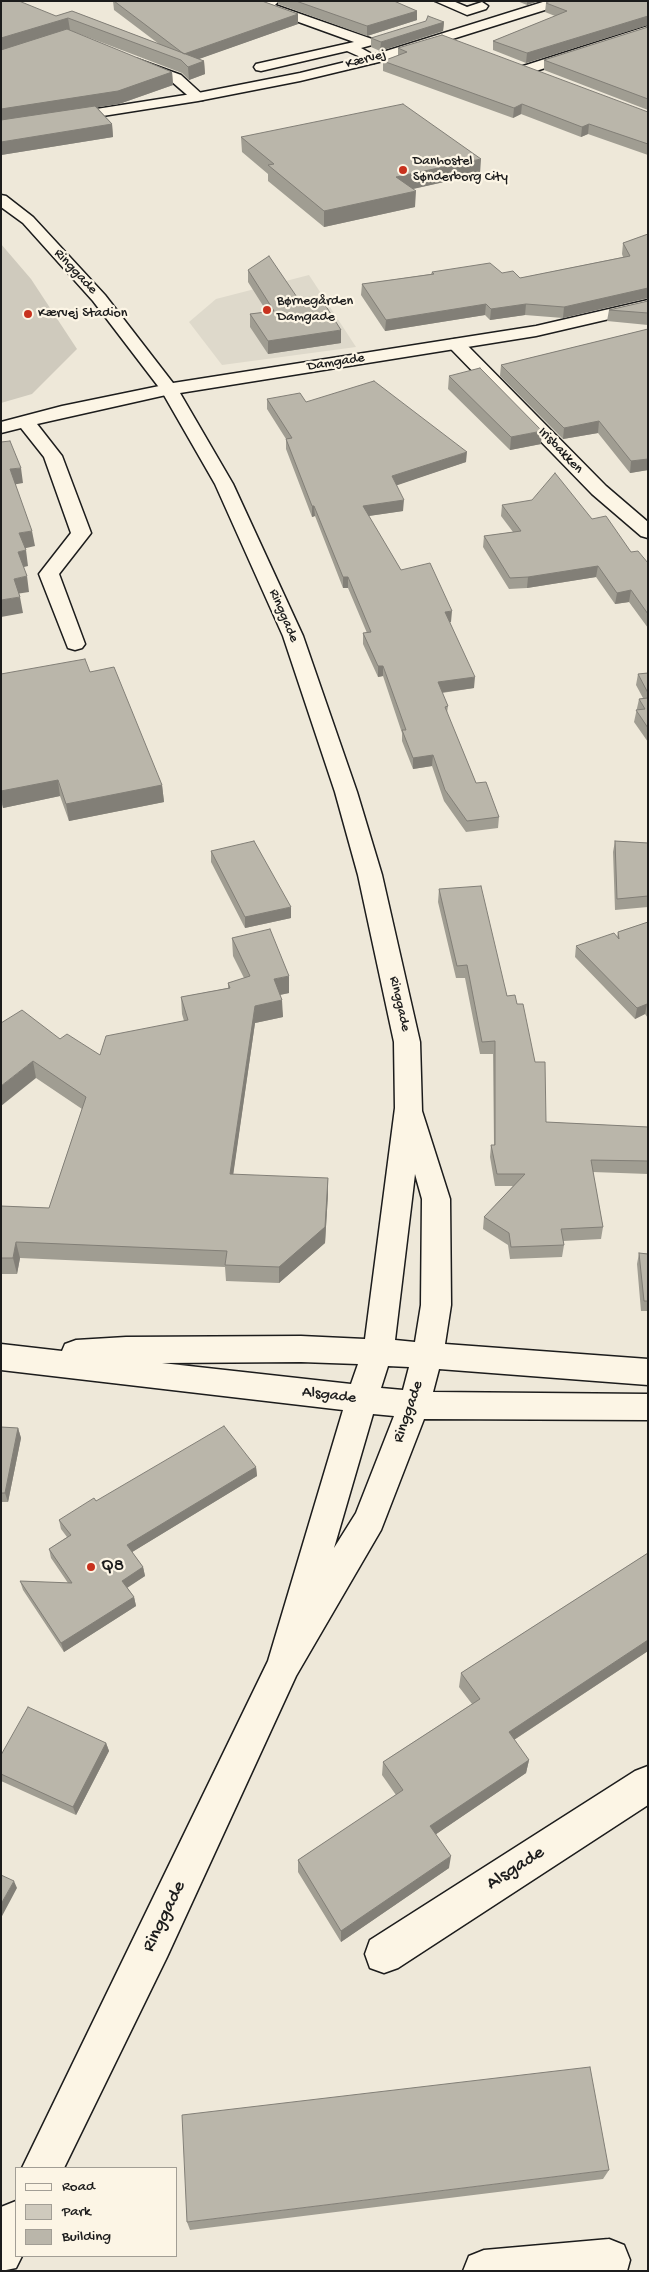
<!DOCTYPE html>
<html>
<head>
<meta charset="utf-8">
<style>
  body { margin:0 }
  #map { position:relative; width:649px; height:2272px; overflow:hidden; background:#eee8d9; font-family:"Gochi Hand",sans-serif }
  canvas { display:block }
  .frame { position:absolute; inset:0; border:2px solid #1c1c1c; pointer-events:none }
  .legend { position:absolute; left:15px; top:2167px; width:162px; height:90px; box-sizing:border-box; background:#fcf5e5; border:1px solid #a29e95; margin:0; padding:6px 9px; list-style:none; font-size:15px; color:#1c1c1c }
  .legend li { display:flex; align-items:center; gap:10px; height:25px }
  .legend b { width:25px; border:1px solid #a29e95 }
</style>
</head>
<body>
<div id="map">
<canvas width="649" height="2272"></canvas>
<div class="frame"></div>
<ul class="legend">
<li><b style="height:6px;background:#fcf5e5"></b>Road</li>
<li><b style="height:14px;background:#cfcabd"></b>Park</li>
<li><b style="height:14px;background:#bab6aa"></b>Building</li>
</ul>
</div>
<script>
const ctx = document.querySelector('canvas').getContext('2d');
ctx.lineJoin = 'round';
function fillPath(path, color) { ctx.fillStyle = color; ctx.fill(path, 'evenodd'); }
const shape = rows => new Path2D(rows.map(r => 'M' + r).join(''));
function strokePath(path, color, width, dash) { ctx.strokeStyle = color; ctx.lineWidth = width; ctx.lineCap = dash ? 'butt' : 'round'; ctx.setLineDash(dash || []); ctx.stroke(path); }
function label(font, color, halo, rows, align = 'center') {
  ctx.font = font + ' "Gochi Hand",sans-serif'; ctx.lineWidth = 4.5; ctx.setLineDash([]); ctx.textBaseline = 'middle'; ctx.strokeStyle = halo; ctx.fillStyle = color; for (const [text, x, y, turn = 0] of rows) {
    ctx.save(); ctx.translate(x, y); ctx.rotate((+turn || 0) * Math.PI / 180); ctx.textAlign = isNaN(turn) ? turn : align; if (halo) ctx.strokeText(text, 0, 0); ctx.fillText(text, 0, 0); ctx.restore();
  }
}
const built = shape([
  [309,275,356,347,222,365,189,322,216,299]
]);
const green = shape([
  [1,244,31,279,77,349,32,394,1,403]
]);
const street = shape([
  [262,1,279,1,275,5,372,39,373,42,372,45,361,48,381,59,374,63,347,51,261,71,256,70,254,67,256,64,354,42,260,8,258,5,262,1],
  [435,1,453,1,467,7,482,2,488,6,486,9,467,15,435,1],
  [648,26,648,34,530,73,525,74,518,70,520,67,648,26],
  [137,59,181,75,205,97,203,100,193,100,171,81,132,66,130,63,137,59],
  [456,339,462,340,606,486,648,522,648,538,641,536,592,494,450,348,447,344,450,340,456,339],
  [169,384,175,385,178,389,175,393,37,424,62,456,91,533,59,574,85,644,82,648,75,650,68,648,39,574,71,533,44,457,21,428,1,433,1,422,62,406,169,384],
  [648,1766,648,1805,398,1968,384,1973,370,1968,365,1954,370,1940,635,1771,648,1766],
  [609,2239,624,2245,630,2260,627,2271,463,2271,469,2256,484,2250,609,2239]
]);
const secondary = shape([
  [546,1,566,1,564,4,379,62,300,81,198,101,1,132,1,124,198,93,300,73,370,56,546,1],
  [1,195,6,196,33,217,105,295,173,383,536,326,648,300,648,310,536,336,180,393,233,484,303,636,357,792,382,875,420,1042,422,1111,450,1199,451,1305,445,1344,648,1359,648,1385,439,1369,433,1392,648,1394,648,1420,424,1419,381,1530,296,1676,167,1957,64,2168,22,2168,268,1661,343,1410,1,1370,1,1344,62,1351,65,1344,76,1340,126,1337,301,1336,365,1339,395,1108,394,1042,358,875,335,792,283,636,215,484,161,390,93,301,23,223,1,207,1,195],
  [415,1174,422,1199,421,1305,415,1342,395,1340,415,1174],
  [301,1362,358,1364,351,1384,162,1363,301,1362],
  [388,1366,409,1367,403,1390,381,1388,388,1366],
  [373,1414,394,1416,356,1513,334,1548,373,1414],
  [16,2201,16,2256,22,2256,16,2268,1,2271,1,2207,16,2201]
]);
const wall = shape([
  [1,1,56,16,72,11,159,44,114,10,113,1,262,1,298,14,298,24,198,59,204,61,205,74,189,80,182,73,69,30,172,72,173,85,119,104,97,107,112,124,113,137,1,155],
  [278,1,401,1,397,3,417,11,417,20,367,36,278,4],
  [517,1,539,1,527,5],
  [648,1,648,25,526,63,493,50,493,41,555,16,545,12,546,3],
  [444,22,443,31,380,51,371,47,371,38],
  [648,27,648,110,544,70,544,60],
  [398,48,648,112,648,155,588,134,581,137,521,114,513,118,383,71,383,61,398,56],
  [241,137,480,174,412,189,415,207,324,227,268,181,268,174,242,152],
  [648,234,648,298,563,318,525,315,490,320,485,315,385,331,361,295,362,284,431,274,432,272,502,273,520,278,623,257,622,254,623,243],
  [248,270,303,306,341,343,268,354,250,327,250,314,267,312,248,282],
  [648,301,648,325,607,321,609,310],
  [648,329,648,470,630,473,598,433,563,439,500,376,501,365],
  [449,376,541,444,510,450,448,389],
  [267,399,306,402,466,462,396,485,403,511,368,516,401,570,451,622,450,622,474,688,442,693,448,706,447,713,476,783,499,817,498,828,466,832,444,801,432,766,413,769,402,741,402,733,383,676,378,677,363,644,363,633,367,633,348,588,343,588,315,516,312,517,286,449,286,439,267,409],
  [502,505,592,519,631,552,648,563,648,628,629,602,615,604,596,577,527,588,509,589,483,547,484,536,513,532,501,516],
  [90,672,162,785,164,802,69,821,60,796,3,808,1,801,1,674],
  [648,673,648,742,634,722,639,699,643,698,636,685,638,674],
  [615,841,648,843,648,907,615,910,613,852],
  [211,851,291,918,245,928,211,862],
  [439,889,507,996,546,1122,648,1127,648,1174,593,1172,603,1227,601,1239,563,1241,564,1245,562,1257,510,1259,508,1245,483,1229,484,1217,513,1186,495,1186,490,1157,491,1145,494,1145,493,1054,480,1054,465,978,456,978,438,902],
  [648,922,648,1018,645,1014,635,1019,575,957,576,946,617,938,618,932],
  [232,938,289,993,280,995,283,1017,255,1023,233,1174,328,1194,325,1243,279,1283,226,1281,225,1267,20,1258,17,1274,1,1274,1,1206,49,1208,82,1109,36,1078,1,1023,60,1039,100,1055,184,1021,182,1014,181,997,228,988,228,983,244,978,233,956],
  [639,1253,648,1254,648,1311,641,1311,637,1264],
  [1,1427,18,1428,21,1438,8,1502,1,1502],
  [256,1467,257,1476,132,1552,143,1567,145,1576,127,1587,134,1597,136,1606,64,1652,23,1590,20,1581,68,1583,51,1558,49,1549,67,1537,61,1529,59,1520,96,1501],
  [648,1553,648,1651,514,1740,529,1760,526,1773,436,1834,449,1868,341,1942,298,1872,298,1860,396,1795,382,1775,383,1762,472,1704,459,1687,461,1673],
  [106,1743,109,1751,76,1815,1,1781,1,1755],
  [609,2170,603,2179,190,2230,187,2222]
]);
const shadedWall = shape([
  [527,1,539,1,527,5],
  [417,11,417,20,367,36,367,26],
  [298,14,298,24,185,64,184,54],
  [648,16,648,25,526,63,527,53],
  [68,18,70,30,1,51,1,38],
  [444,22,443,31,380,51,381,42],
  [204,61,205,74,189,80,188,67],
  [172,72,173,85,119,104,1,122,1,109],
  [522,104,521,114,513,118,514,108],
  [112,124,113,137,1,155,1,142],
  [589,124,588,134,581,137,582,127],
  [481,159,480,174,395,193,396,177],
  [416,191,415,207,324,227,324,211],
  [648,288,648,298,563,318,564,307],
  [486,304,485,315,385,331,386,320],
  [526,304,525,315,490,320,491,309],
  [341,330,341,343,268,354,268,341],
  [599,421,598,433,563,439,564,428],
  [542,431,541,444,510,450,511,437],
  [467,452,466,462,392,487,392,476],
  [648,459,648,470,630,473,631,461],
  [21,468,23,483,12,485,10,469],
  [404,500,403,511,362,517,363,506],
  [312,506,314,506,315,516,312,517],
  [32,531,35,546,22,549,19,533],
  [26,550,28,566,20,568,18,552],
  [598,566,596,577,527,588,528,577],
  [27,576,29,592,16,594,14,579],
  [343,577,348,577,348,588,343,588],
  [631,590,629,602,615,604,617,593],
  [20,597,23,613,1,617,1,600],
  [452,611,451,622,444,622,445,612],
  [378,666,383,666,383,676,378,677],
  [475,677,474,688,438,693,438,682],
  [433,755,432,766,413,769,413,758],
  [58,780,60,796,3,808,1,791],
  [162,785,164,802,69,821,66,804],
  [291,907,291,918,245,928,245,917],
  [289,976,289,993,274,996,274,979],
  [282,1000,283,1017,255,1023,231,1190,230,1174,255,1006],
  [647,1004,645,1014,635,1019,637,1008],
  [33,1061,36,1078,1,1106,1,1086],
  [328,1178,328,1194,325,1243,279,1283,279,1267],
  [16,1242,20,1258,17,1274,13,1258],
  [18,1428,21,1438,8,1502,5,1493],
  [256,1467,257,1476,129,1554,127,1545],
  [143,1567,145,1576,124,1590,122,1581],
  [134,1597,136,1606,64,1652,61,1643],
  [648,1640,648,1651,506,1745,509,1732],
  [106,1743,109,1751,76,1815,73,1807],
  [529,1760,526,1773,429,1839,430,1826],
  [451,1856,449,1868,341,1942,341,1931],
  [14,1881,17,1888,1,1918,1,1904]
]);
const building = shape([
  [1,1,19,1,56,16,72,11,204,61,188,67,181,60,68,18,1,38,1,1],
  [114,1,262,1,298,14,184,54,114,1],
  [296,1,394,1,417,11,367,26,296,1],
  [550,1,648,1,648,16,527,53,493,41,567,11,546,3,550,1],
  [428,16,444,22,381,42,371,38,426,21,428,16],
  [648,27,648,99,544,60,648,27],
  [67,29,172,72,118,91,1,109,1,50,67,29],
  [442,35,648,112,648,144,589,124,582,127,522,104,514,108,383,61,407,52,398,48,442,35],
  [403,104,481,159,396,177,416,191,324,211,268,165,274,164,241,137,403,104],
  [95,106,112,124,1,142,1,120,95,106],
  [648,234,648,288,564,307,526,304,491,309,486,304,386,320,362,284,434,274,432,272,490,263,502,273,513,271,520,278,630,256,623,243,648,234],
  [269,256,303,306,324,303,341,330,268,341,250,314,274,311,248,270,269,256],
  [648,301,648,313,609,310,648,301],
  [648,329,648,459,631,461,599,421,564,428,501,365,648,329],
  [480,368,542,431,511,437,449,376,480,368],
  [374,381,467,452,392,476,404,500,363,506,401,570,430,563,452,611,445,612,475,677,438,682,448,706,445,707,476,783,486,782,499,817,467,821,445,790,433,755,413,758,402,730,406,730,383,666,378,666,363,633,371,632,348,577,343,577,314,506,312,506,286,439,292,438,267,399,300,393,306,402,374,381],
  [10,441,21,468,10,469,32,531,19,533,26,550,18,552,27,576,14,579,20,597,1,600,1,442,10,441],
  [555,473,592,519,606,516,631,552,638,551,648,563,648,614,631,590,617,593,598,566,528,577,510,578,484,536,521,531,502,505,532,500,555,473],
  [85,659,90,672,114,667,162,785,66,804,58,780,1,791,1,674,85,659],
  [648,673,648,693,638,674,648,673],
  [648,698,648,728,636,710,645,709,639,699,648,698],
  [254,841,291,907,245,917,211,851,254,841],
  [615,841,648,843,648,896,617,899,615,841],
  [481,886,507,996,515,995,517,1004,523,1004,535,1062,545,1062,546,1122,648,1127,648,1161,591,1160,603,1227,561,1229,564,1245,511,1247,509,1233,484,1217,525,1174,497,1174,491,1145,495,1145,495,1041,482,1042,467,965,457,966,439,889,481,886],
  [648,922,648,1004,647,1004,637,1008,576,946,614,933,619,939,618,932,648,922],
  [270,929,289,976,274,979,282,1000,255,1006,230,1174,328,1178,325,1227,279,1267,225,1265,227,1251,16,1242,13,1258,1,1258,1,1206,49,1208,86,1097,33,1061,1,1086,1,1023,22,1010,60,1039,67,1034,100,1055,106,1036,188,1020,181,997,230,988,228,983,250,976,232,938,270,929],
  [639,1253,648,1254,648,1301,644,1301,639,1253],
  [224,1426,256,1467,127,1545,143,1567,122,1581,134,1597,61,1643,20,1581,72,1583,49,1549,71,1535,59,1520,94,1498,96,1501,224,1426],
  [1,1427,18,1428,5,1493,1,1493,1,1427],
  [648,1553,648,1640,509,1732,529,1760,430,1826,451,1856,341,1931,298,1860,403,1790,383,1762,480,1699,461,1673,648,1553],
  [28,1707,106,1743,73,1807,1,1774,1,1755,28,1707],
  [1,1875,14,1881,1,1904,1,1875],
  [590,2067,609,2170,187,2222,182,2115,590,2067]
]);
const markers = [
  [403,170,5,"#c8321e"],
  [267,310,5,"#c8321e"],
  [28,314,5,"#c8321e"],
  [91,1567,5,"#c8321e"]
];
const farStreetnames = [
  ["Kærvej",366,60,-15],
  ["Ringgade",75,272,47],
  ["Damgade",336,363,-9],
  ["Irisbakken",560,451,46],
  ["Ringgade",283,616,67],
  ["Ringgade",399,1004,77]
];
const farPoinames = [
  ["Danhostel",413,162],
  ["Sønderborg City",413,178],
  ["Børnegården",277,302],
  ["Damgade",277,318],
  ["Kærvej Stadion",38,314]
];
const streetNames = [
  ["Alsgade",329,1396,7],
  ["Ringgade",409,1412,-71]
];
const nearPoinames = [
  ["Q8",101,1567]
];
const nearStreetnames = [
  ["Alsgade",516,1869,-33],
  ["Ringgade",165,1917,-64]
];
fillPath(built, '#ded9cb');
fillPath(green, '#cfcabd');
strokePath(street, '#1c1c1c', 3);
strokePath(secondary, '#1c1c1c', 3);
fillPath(street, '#fcf5e5');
fillPath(secondary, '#fcf5e5');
fillPath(wall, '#a09d92');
fillPath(shadedWall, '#827f77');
fillPath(building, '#bab6aa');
strokePath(building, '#827f77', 1);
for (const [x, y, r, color] of markers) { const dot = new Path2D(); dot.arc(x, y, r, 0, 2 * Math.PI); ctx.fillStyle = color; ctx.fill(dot); strokePath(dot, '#fcf5e5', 2); }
label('14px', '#1c1c1c', '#fcf5e5', farStreetnames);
label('14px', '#1c1c1c', '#fcf5e5', farPoinames, 'left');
label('16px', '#1c1c1c', '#fcf5e5', streetNames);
label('19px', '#1c1c1c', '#fcf5e5', nearPoinames, 'left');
label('19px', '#1c1c1c', '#fcf5e5', nearStreetnames);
</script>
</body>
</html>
